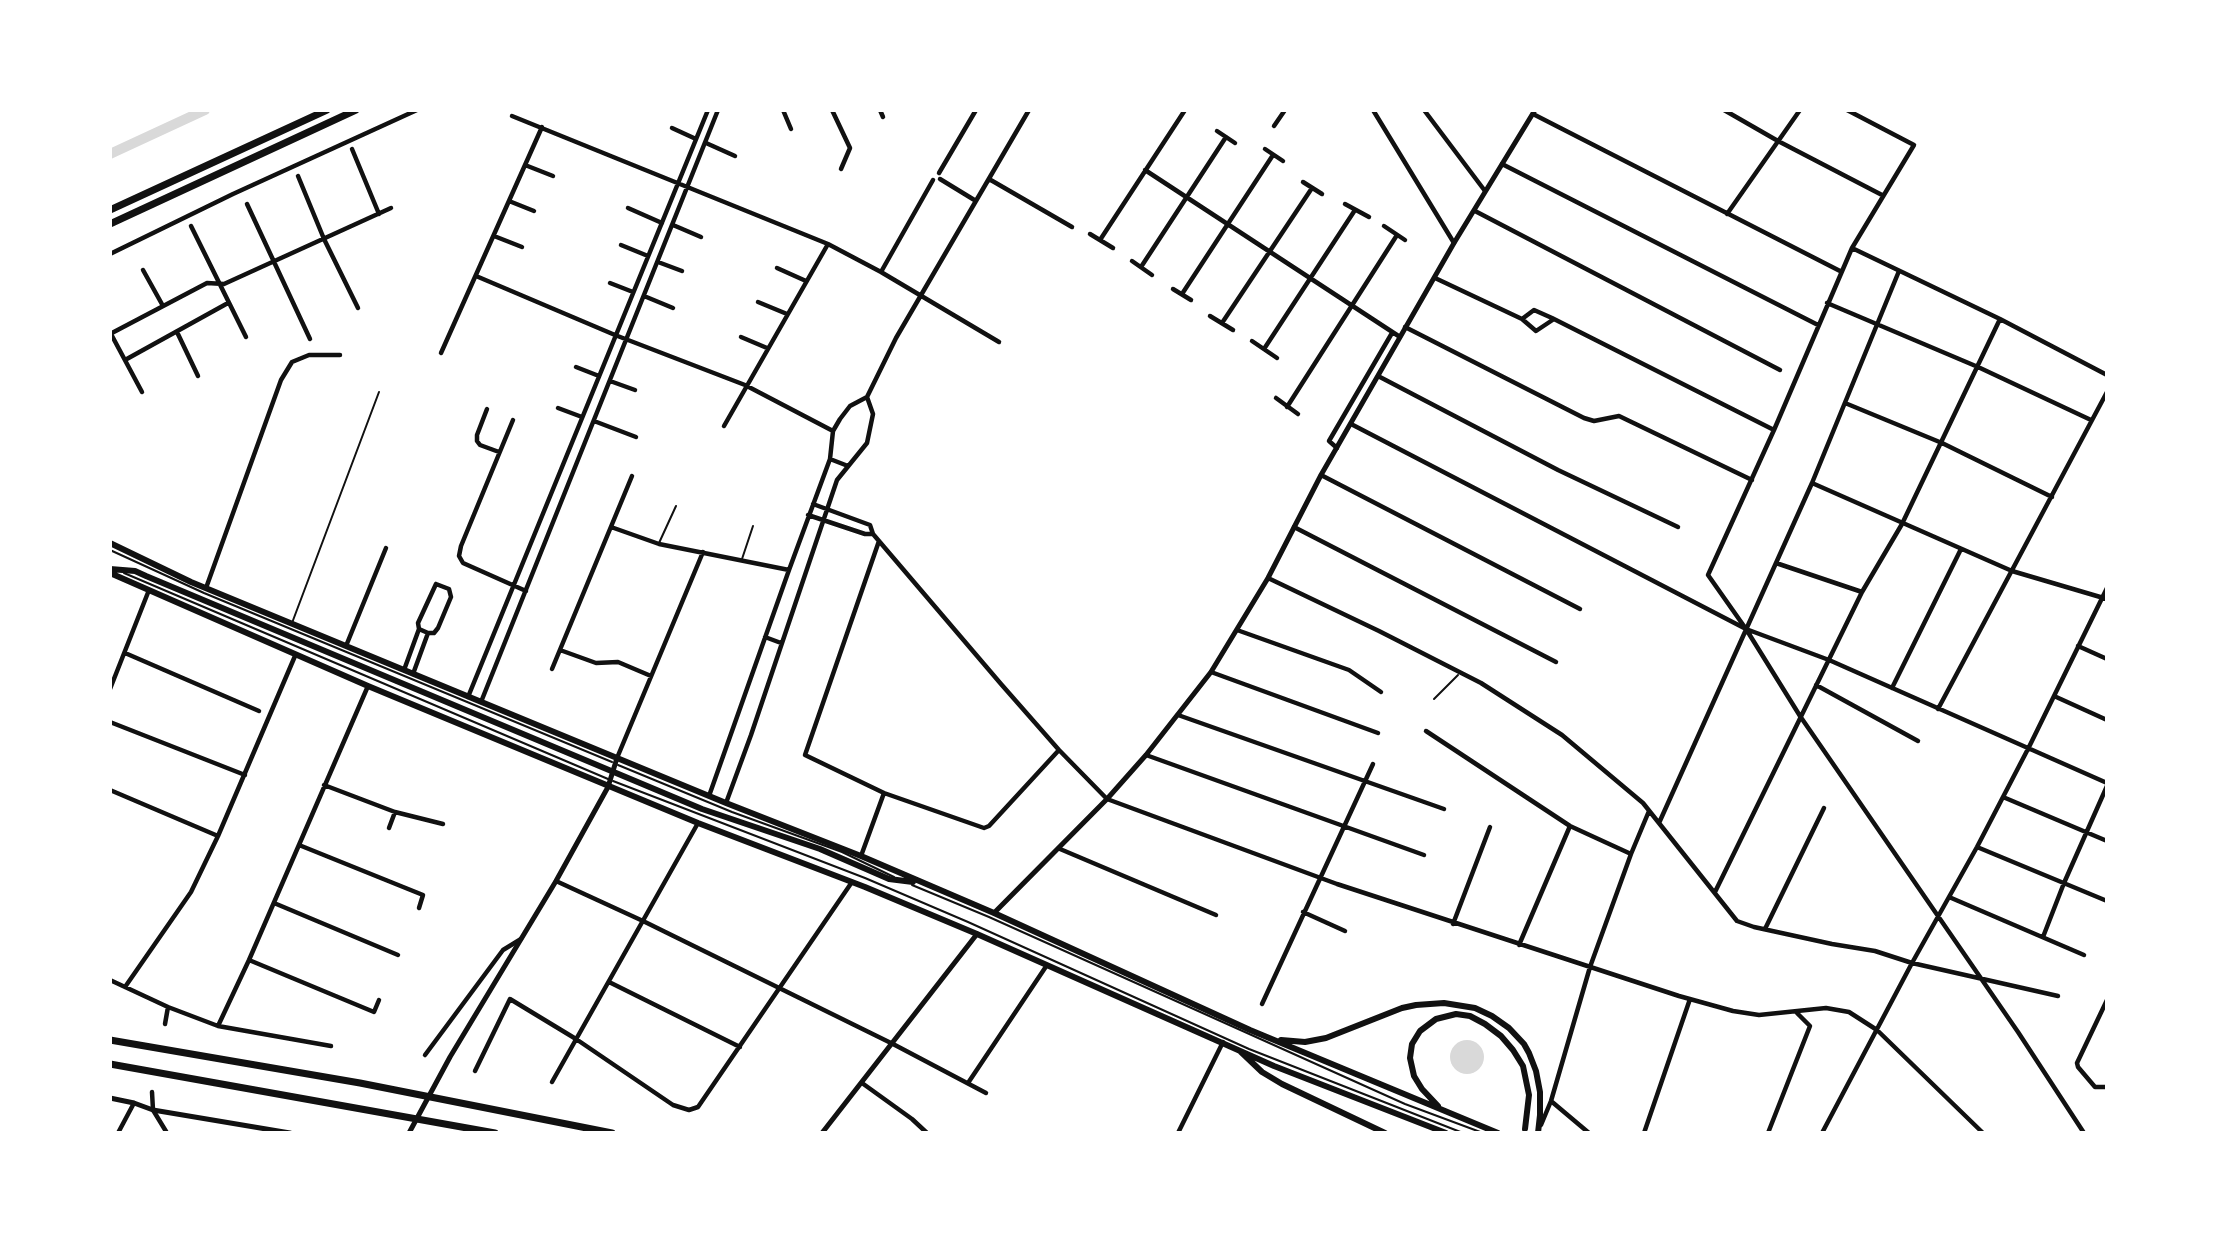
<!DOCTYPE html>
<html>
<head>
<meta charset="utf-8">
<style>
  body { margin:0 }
  #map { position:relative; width:2217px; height:1243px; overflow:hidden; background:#fff; font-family:"Fira Sans",sans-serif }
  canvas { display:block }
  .frame { position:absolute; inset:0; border:112px solid #fff; pointer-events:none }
</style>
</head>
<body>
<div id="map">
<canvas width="2217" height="1243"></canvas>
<div class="frame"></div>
</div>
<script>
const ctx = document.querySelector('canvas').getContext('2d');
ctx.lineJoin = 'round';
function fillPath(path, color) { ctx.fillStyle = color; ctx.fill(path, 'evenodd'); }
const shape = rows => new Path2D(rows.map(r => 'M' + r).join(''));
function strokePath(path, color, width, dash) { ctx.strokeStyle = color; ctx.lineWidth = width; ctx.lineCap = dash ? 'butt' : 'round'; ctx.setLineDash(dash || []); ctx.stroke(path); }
const water = shape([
  '1450 1057a17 17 0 1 1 34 0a17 17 0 1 1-34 0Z'
]);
const canal = shape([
  [110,154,205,110]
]);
const service = shape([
  [659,543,676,506],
  [110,550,204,593,612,762],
  [742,559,753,526],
  [124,573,608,779],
  [292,623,379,392],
  [1434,699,1458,675],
  [618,765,732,812,842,852,894,877],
  [613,781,865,878,968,922,1249,1049,1463,1133],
  [912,885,989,917,1405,1104,1483,1133]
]);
const minor = shape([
  [783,110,791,129],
  [832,110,850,148,841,169],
  [880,110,883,117],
  [1373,110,1454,243],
  [1424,110,1485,191],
  [1724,110,1778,141,1882,195],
  [1847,110,1914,145,1852,248,1774,430,1708,575,1746,629,1800,716,2018,1032,2084,1133],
  [1533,114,1840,271],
  [512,116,828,244,881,272,999,342],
  [1274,126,1285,110],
  [672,128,696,139],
  [1217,131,1235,143],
  [706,143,735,156],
  [352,149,379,214],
  [1265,149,1283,161],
  [1502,164,1818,325],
  [525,165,553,176],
  [1145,170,1400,337],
  [939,173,976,110],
  [298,176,324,239,358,308],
  [940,179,976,201],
  [989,179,1072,227],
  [1303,182,1322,194],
  [509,201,534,211],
  [247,204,310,339],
  [1345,204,1369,217],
  [628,208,662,223],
  [1475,211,1780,370],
  [1727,214,1800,110],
  [673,225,701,237],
  [191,226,246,337],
  [1384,226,1405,240],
  [1090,234,1113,248],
  [494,236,522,247],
  [1100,240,1185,110],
  [621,245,648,256],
  [1852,248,2000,319,2107,375],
  [110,254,233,194,417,110],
  [1132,261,1152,275],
  [658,262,682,271],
  [1141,267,1226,137],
  [777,268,806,281],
  [143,270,163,306],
  [881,272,933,180],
  [476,276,615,335,745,385,833,431],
  [1435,278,1522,319,1536,331,1554,319],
  [610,283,633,292],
  [1173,289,1191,300],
  [1182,294,1273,155],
  [644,296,673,308],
  [758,302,787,314],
  [1827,303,1978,367,2091,420],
  [1210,316,1233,330],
  [1522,319,1534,310,1552,318,1774,430],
  [1222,323,1312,188],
  [1405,327,1584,418,1594,421,1619,416,1752,480],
  [177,332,198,376],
  [110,334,207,283,224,284,391,208],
  [111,334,142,392],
  [741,337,767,348],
  [1252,341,1277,358],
  [1264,349,1355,210],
  [441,353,542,127],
  [125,360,228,303],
  [576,367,599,376],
  [1378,376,1558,470,1678,527],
  [610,381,635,390],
  [867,397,896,338,1029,110],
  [1276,398,1298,414],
  [1845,403,1942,443,2052,497],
  [1287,407,1397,235],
  [558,408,582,417],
  [487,409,477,435,477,441,480,445,499,452],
  [513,420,461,546,459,556,463,563,526,591],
  [594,421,636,437],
  [1351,424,1746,629,1829,660,2107,783],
  [724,426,828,244],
  [1337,448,1329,441,1392,333],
  [830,459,848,466],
  [1321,475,1580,609],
  [1812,483,2012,571,2107,599],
  [813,504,870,525,873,534,1001,684,1059,750,1107,799,1337,884,1679,996,1733,1011,1759,1015,1826,1008,1849,1012,1877,1030,1983,1133],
  [808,515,865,534,873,534],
  [611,527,659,544,789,570],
  [1294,527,1556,662],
  [879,541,805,755,884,793,984,828,989,826,1059,750],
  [1776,563,1862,592],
  [1268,578,1379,631,1481,683,1562,735,1643,803,1737,921,1754,927,1832,944,1875,951,1912,963,2058,996],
  [436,584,449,589,451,597,438,628,434,633,428,633,419,629,418,623,436,584],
  [206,588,281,380,292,362,309,355,340,355],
  [1237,630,1349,670,1381,692],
  [765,637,781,643],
  [346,646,386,548],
  [2078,646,2107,659],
  [560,650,596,663,618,662,651,676],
  [125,653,259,711],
  [552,669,632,476],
  [404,670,419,629],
  [1211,672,1378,733],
  [413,674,428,633],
  [1816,685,1918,741],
  [1892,688,1961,549],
  [110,689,149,590],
  [2054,696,2107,720],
  [468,697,708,110],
  [481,702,718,110],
  [1938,709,2107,392],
  [1178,715,1444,809],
  [110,722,245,775],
  [1426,731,1570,826,1631,854],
  [1146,755,1424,855],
  [617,758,703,552],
  [324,785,395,812,443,824],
  [110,790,218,836],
  [709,796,789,570,830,459,833,431,840,419,850,406,867,397],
  [2003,797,2107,841],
  [726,803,751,735,837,480,867,443,873,414,867,397],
  [1659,823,1812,483,1899,271],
  [389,828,395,812],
  [299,845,423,895,419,908],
  [1977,847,2107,901],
  [1060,849,1216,915],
  [861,856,884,793],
  [556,881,643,921,893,1044,986,1093],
  [1715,892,1862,592,1902,524,2000,319],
  [1949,897,2084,955],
  [274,903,398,955],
  [1303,912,1345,931],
  [1453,924,1490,827],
  [1765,929,1824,808],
  [2043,937,2064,883,2107,786],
  [1519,945,1570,826],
  [249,960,374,1012,379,1000],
  [110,980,168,1007,218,1026,331,1046],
  [609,982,740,1047],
  [125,987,191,892,218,836,295,656],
  [2107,1000,2077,1063,2078,1067,2095,1087,2107,1087],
  [1262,1004,1373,764],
  [165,1024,168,1007],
  [218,1026,249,960,368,686],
  [425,1055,503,950,521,939],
  [475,1071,510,999,576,1039,673,1105,689,1110,698,1107,852,882],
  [552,1082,698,823],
  [862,1083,912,1119,927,1133],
  [968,1083,1047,965],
  [152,1092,153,1110,167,1133],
  [1551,1101,1589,1133],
  [1541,1125,1551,1101,1590,967,1631,854,1649,811],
  [118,1133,134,1103],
  [1178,1133,1223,1042],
  [1644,1133,1690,999],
  [1768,1133,1810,1026,1797,1013],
  [1822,1133,1912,963,1977,847,2029,747,2107,588]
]);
const tertiary = shape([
  [110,1098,134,1103,153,1110,290,1133]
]);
const secondary = shape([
  [994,913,1107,799,1146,755,1211,672,1268,578,1321,475,1454,243,1535,110],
  [409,1133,450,1057,556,881,608,787,617,758],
  [822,1133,977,934]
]);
const primary = shape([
  [110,543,191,582,726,803,861,856,994,913,1250,1030,1498,1133],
  [110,569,135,571,146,576,702,809,820,849,889,879,913,882],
  [110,573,368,686,698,823,865,887,977,934,1274,1066,1446,1133],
  [1281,1040,1305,1042,1326,1038,1402,1008,1416,1005,1444,1003,1475,1008,1492,1016,1509,1028,1524,1044,1529,1053,1536,1071,1540,1092,1540,1115,1538,1133],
  [1241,1052,1262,1072,1282,1084,1385,1133],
  [1438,1106,1422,1089,1414,1076,1410,1058,1412,1044,1420,1031,1436,1019,1456,1014,1470,1016,1485,1024,1501,1036,1513,1050,1523,1066,1529,1095,1525,1129]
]);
const motorway = shape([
  [110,210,327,110],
  [110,224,356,110],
  [110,1040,360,1083,612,1133],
  [110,1064,495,1133]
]);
fillPath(water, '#d9d9d9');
strokePath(canal, '#d9d9d9', 10);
strokePath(service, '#111', 2);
strokePath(minor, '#111', 4.5);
strokePath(tertiary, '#111', 5);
strokePath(secondary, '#111', 5);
strokePath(primary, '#111', 6);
strokePath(motorway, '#111', 7);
</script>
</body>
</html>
